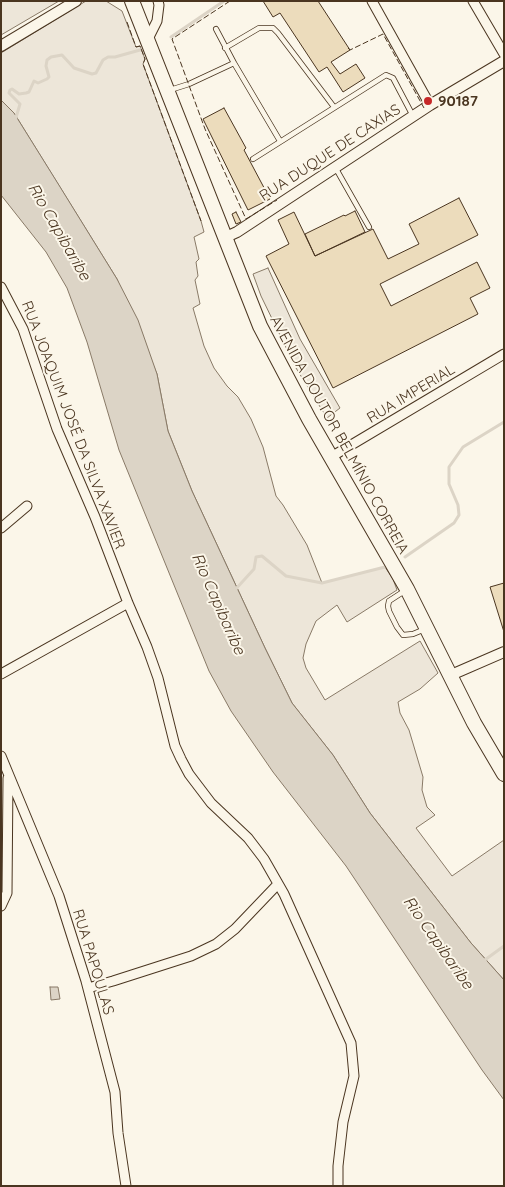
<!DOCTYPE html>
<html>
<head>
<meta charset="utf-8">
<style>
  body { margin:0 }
  #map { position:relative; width:505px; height:1187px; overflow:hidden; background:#fbf6e9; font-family:Quicksand,sans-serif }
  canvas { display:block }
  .frame { position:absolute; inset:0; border:2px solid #4a3520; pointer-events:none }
</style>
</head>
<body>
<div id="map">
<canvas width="505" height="1187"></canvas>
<div class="frame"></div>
</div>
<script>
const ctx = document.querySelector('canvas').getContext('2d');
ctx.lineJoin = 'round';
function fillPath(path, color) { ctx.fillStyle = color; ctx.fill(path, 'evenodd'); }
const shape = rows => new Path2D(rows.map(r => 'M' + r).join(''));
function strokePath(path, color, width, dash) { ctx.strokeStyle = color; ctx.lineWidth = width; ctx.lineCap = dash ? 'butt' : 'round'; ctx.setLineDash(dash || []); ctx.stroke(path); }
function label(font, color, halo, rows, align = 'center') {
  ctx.font = font + ' Quicksand,sans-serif'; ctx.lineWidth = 4; ctx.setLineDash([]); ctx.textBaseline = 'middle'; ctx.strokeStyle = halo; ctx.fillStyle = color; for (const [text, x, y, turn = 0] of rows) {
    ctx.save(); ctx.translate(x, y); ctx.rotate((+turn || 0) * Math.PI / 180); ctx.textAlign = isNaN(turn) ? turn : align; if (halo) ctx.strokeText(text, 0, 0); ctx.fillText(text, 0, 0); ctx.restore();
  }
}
const green = shape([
  [1,1,59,1,1,35,1,1],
  [86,1,106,1,122,11,136,47,140,46,145,59,143,64,201,221,204,232,194,237,199,259,196,262,198,276,195,280,200,304,193,308,204,346,214,368,227,386,238,397,251,419,263,447,276,496,283,505,307,545,322,583,385,567,393,579,397,590,347,622,337,605,316,621,306,644,303,658,306,668,325,700,420,641,438,673,420,689,398,702,400,713,409,730,423,777,422,790,427,807,435,815,416,828,452,876,504,840,504,980,471,943,370,813,333,755,292,703,265,648,192,491,168,431,157,374,117,279,14,113,1,100,1,53,86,1],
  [268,268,300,339,340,408,327,418,296,368,261,296,253,274,268,268]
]);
const water = shape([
  [1,100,14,113,57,182,117,279,138,320,157,374,168,431,192,491,265,648,292,703,333,755,370,813,471,943,504,980,504,1100,482,1070,346,866,273,772,231,711,209,671,119,450,87,342,67,288,46,252,1,195,1,100],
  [50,987,58,987,60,999,51,1000,50,987]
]);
const stream = shape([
  [171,37,224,1],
  [15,121,20,104,9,93,10,90,12,89,19,94,26,93,29,92,34,81,38,83,47,79,49,77,46,66,47,60,51,57,62,55,74,68,92,74,96,73,103,60,108,57,115,57,140,50],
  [405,557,454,523,459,515,458,505,449,484,449,467,463,447,504,422],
  [234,591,254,569,256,557,262,556,286,576,322,583,385,567],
  [482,962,504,946]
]);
const building = shape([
  [263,1,318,1,350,50,331,62,340,74,356,64,365,78,343,92,327,67,319,72,280,13,273,17,263,1],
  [224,108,246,148,244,150,270,199,248,210,203,119,224,108],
  [459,198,478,235,380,284,391,306,477,262,490,288,470,298,478,314,333,388,266,256,289,244,278,220,294,212,315,256,373,229,388,259,419,244,409,224,459,198],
  [355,211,365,232,315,256,305,234,344,215,345,216,355,211],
  [236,212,241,222,236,224,232,214,236,212],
  [504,583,504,632,490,587,504,583]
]);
const service = shape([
  [216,29,234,63],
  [225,48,259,28,273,28,278,33,334,107],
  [170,90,189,84,234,63,280,141],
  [253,159,386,75,393,78,413,116],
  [335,167,369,227],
  [406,590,389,601,388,606,389,611,397,627,403,635,413,634,425,629]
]);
const minor = shape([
  [372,1,430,105],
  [473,1,504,54],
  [147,41,157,21,159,5,158,1],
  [1,287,23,329,57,429,95,517,128,603,147,647,158,678,175,746,181,759,189,774,211,803,248,838,264,859,284,894,351,1043,354,1076,343,1122,338,1166,338,1186],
  [331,457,504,354],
  [1,528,27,506],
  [1,674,128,603],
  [1,756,59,896,86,981,115,1092,118,1133,126,1186],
  [1,906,7,893,8,778],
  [88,988,113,981,191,956,216,944,235,929,278,884]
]);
const tertiary = shape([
  [1,46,76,1],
  [224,238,237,232,430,105,504,61],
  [451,675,504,652]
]);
const primary = shape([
  [132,1,260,326,309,419,407,589,474,723,504,774]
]);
const fence = shape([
  [230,1,172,39,205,129,246,219,277,200],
  [127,22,136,47,140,46,145,59,143,64,201,221],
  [348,48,350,50,383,34,424,108]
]);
const markers = [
  [428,101,5,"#c62828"]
];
const poiNames = [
  ["90187",438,101]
];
const streetNames = [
  ["RUA DUQUE DE CAXIAS",330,153,-33],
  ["RUA IMPERIAL",411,394,-31],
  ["RUA JOAQUIM JOSÉ DA SILVA XAVIER",73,425,69],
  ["AVENIDA DOUTOR BELMÍNIO CORREIA",339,435,61],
  ["RUA PAPOULAS",93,962,73]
];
const waterNames = [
  ["Rio Capibaribe",59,232,60],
  ["Rio Capibaribe",218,604,66],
  ["Rio Capibaribe",438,943,55]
];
fillPath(green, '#ede6d9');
strokePath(green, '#887966', 1);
fillPath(water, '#dcd4c6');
strokePath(water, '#887966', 1);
strokePath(stream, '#dcd4c6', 3);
fillPath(building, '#ecdcbc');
strokePath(building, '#4a3520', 1);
strokePath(service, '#4a3520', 6);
strokePath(minor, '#4a3520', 11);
strokePath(tertiary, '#4a3520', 12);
strokePath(primary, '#4a3520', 16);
strokePath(service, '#fbf6e9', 4.5);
strokePath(minor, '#fbf6e9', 9);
strokePath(tertiary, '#fbf6e9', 10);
strokePath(primary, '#fbf6e9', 14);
strokePath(fence, '#4a3520', 1, [6, 2.5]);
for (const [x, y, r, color] of markers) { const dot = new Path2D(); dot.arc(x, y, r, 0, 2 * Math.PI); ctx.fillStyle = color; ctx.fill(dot); strokePath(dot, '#fbf6e9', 2); }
label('bold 15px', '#4a3520', '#fbf6e9', poiNames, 'left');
label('15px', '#4a3520', '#fbf6e9', streetNames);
label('italic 16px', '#4a3520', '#fbf6e9', waterNames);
</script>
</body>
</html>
